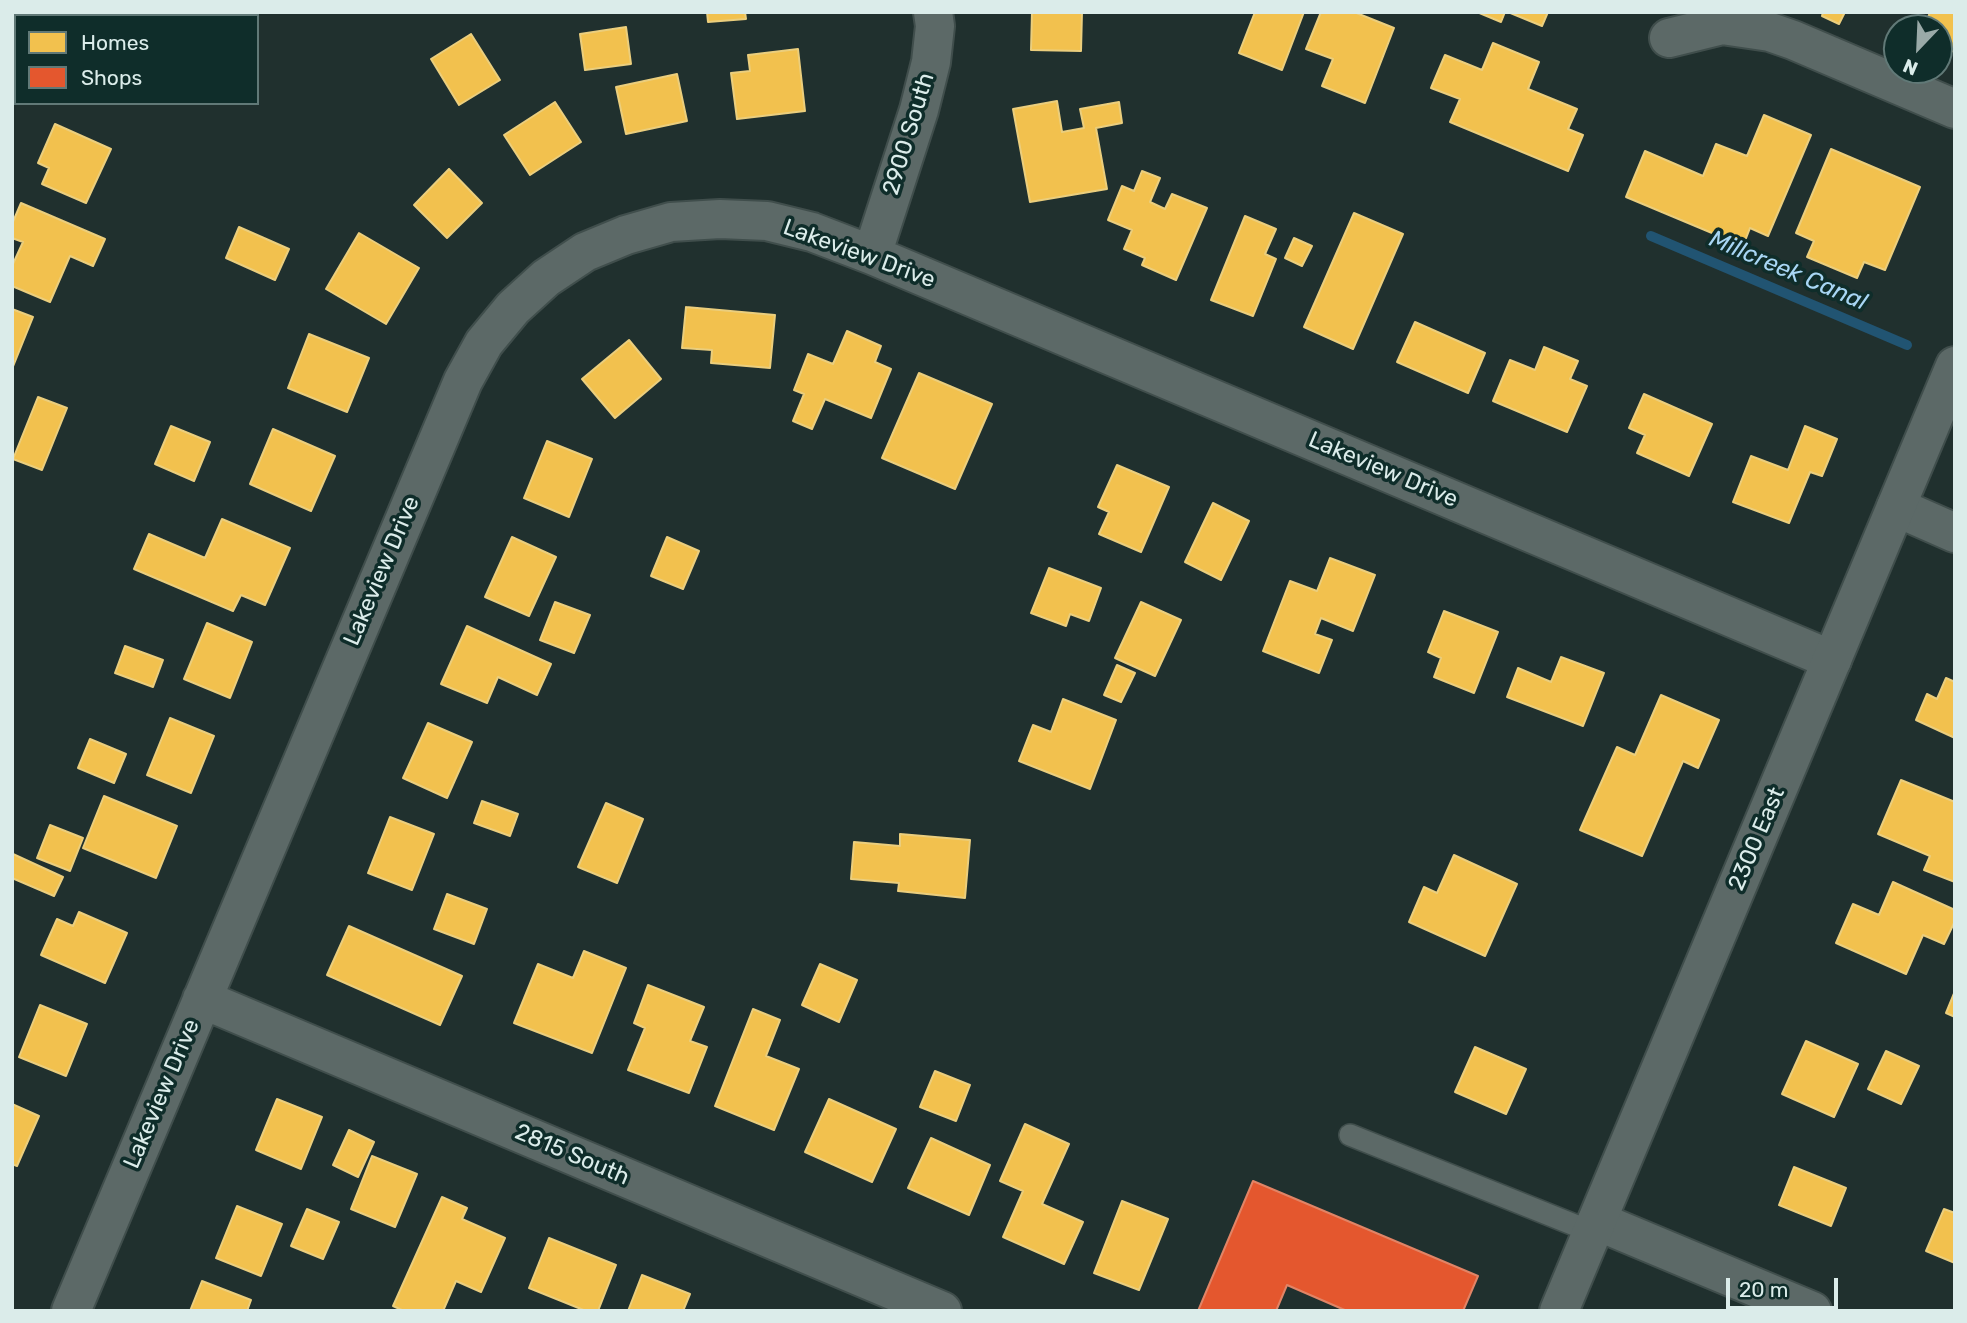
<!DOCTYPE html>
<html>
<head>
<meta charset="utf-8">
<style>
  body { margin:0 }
  #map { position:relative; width:1967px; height:1323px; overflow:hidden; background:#20302e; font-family:Rubik,sans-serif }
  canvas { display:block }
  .frame { position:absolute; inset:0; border:14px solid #dbecea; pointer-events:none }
  .legend { position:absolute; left:14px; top:14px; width:245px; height:91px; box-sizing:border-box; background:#0f2d2a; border:2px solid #617977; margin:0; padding:9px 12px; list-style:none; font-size:21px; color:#dbecea }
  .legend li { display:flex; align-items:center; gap:14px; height:35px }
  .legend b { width:35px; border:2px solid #617977 }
  .north { position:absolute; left:1883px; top:14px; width:70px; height:70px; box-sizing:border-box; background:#0f2d2a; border:2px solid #617977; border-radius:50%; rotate:203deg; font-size:19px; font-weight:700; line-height:28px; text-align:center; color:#dbecea }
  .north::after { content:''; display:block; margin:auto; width:24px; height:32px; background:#9aaaa8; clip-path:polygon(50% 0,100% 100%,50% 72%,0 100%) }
  .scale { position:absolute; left:1726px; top:1278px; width:112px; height:32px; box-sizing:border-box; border:4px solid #dbecea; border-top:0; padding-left:9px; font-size:21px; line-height:24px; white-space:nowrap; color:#dbecea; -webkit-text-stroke:5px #0f2d2a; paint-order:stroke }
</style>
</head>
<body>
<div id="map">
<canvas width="1967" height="1323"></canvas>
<div class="frame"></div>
<ul class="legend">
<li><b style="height:19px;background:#f2c14e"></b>Homes</li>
<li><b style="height:19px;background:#e4572e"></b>Shops</li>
</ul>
<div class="north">N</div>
<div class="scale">20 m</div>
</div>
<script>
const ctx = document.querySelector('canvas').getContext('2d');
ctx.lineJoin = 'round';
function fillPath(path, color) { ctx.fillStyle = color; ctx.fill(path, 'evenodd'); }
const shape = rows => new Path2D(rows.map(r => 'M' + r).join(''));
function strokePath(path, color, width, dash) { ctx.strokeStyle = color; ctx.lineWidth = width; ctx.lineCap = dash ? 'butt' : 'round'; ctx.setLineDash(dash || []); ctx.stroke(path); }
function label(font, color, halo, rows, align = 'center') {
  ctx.font = font + ' Rubik,sans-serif'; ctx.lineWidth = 7; ctx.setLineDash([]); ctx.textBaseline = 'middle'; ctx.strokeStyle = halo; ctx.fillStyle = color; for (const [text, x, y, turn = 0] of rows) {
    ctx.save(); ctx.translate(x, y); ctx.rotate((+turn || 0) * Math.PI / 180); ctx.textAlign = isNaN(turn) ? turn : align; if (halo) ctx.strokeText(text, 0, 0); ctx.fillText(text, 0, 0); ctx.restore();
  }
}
const homes = shape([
  [707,12,745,12,746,19,708,22,707,12],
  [1032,12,1082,12,1081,51,1031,50,1032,12],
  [1255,12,1304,12,1282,70,1239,53,1255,12],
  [1321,12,1354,12,1394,28,1365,103,1322,86,1333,59,1306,49,1321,12],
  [1477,12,1505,12,1501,22,1477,12],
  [1508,12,1548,12,1542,26,1508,12],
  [1823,12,1845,12,1839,24,1822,16,1823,12],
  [1930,12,1955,12,1955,52,1939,46,1939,28,1924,28,1930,12],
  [626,27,631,64,585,70,580,34,626,27],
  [471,34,500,80,459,105,431,59,471,34],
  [1493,43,1539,62,1528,89,1577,109,1568,129,1583,135,1568,171,1450,122,1460,99,1431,88,1445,55,1482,70,1493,43],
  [798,49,805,111,737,119,731,73,750,71,748,55,798,49],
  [677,74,687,121,626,134,616,87,677,74],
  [1057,101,1062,132,1084,128,1080,109,1119,102,1122,123,1096,128,1107,189,1030,202,1013,109,1057,101],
  [555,102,581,142,530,175,504,135,555,102],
  [1764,115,1811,135,1768,236,1750,228,1743,246,1626,197,1645,151,1703,176,1716,144,1747,156,1764,115],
  [55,124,111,149,86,203,42,184,49,168,38,163,55,124],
  [1831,149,1920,187,1885,270,1864,262,1857,278,1807,257,1814,241,1796,233,1831,149],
  [449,169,482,203,447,238,414,205,449,169],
  [1142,171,1160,178,1150,202,1165,209,1172,194,1207,208,1176,280,1142,265,1145,258,1124,249,1132,230,1108,220,1122,186,1134,191,1142,171],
  [21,203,105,239,93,266,70,256,50,302,12,286,12,266,23,242,12,238,12,224,21,203],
  [1354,213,1403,234,1353,349,1304,327,1354,213],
  [1245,216,1276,229,1265,254,1276,259,1253,316,1211,300,1245,216],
  [239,227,289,249,275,280,226,258,239,227],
  [359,233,419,268,386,324,326,289,359,233],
  [1294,238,1312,246,1302,266,1285,258,1294,238],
  [686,307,775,315,770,368,711,363,712,350,682,348,686,307],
  [12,309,33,317,12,369,12,309],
  [1415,322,1485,353,1468,393,1397,362,1415,322],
  [847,331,881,346,875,362,891,369,871,418,825,399,812,429,793,421,804,394,794,390,808,354,833,364,847,331],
  [309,334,369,358,347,412,288,388,309,334],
  [629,340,661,379,615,418,582,379,629,340],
  [1544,347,1578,361,1570,379,1587,386,1567,432,1493,401,1510,360,1535,370,1544,347],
  [919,373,992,404,955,489,882,458,919,373],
  [1644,394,1712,424,1689,476,1637,453,1645,435,1629,428,1644,394],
  [38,397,67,408,42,470,13,459,38,397],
  [171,426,210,442,194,481,155,464,171,426],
  [1805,426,1837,439,1822,476,1810,472,1789,523,1733,502,1751,456,1788,470,1805,426],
  [273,429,335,456,311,511,250,484,273,429],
  [547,441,592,459,569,517,524,498,547,441],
  [1117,465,1169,487,1141,552,1099,534,1109,512,1098,507,1117,465],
  [1213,503,1249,521,1221,580,1185,562,1213,503],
  [222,519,290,548,265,605,241,595,233,611,134,569,149,534,205,558,222,519],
  [512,537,556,557,529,616,485,597,512,537],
  [667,537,699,551,683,589,651,576,667,537],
  [1330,558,1375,575,1353,631,1321,618,1315,634,1332,640,1319,673,1263,651,1290,581,1317,591,1330,558],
  [1049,568,1101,588,1089,621,1070,614,1066,626,1031,613,1049,568],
  [555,602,590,615,574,653,540,640,555,602],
  [1141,602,1181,620,1155,676,1115,658,1141,602],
  [1444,611,1498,632,1474,693,1434,677,1441,658,1428,652,1444,611],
  [207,623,252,642,230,698,184,679,207,623],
  [467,626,551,664,537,695,498,677,487,703,441,684,467,626],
  [125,646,163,660,153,687,115,673,125,646],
  [1561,657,1604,673,1583,726,1507,697,1518,668,1551,682,1561,657],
  [1117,665,1135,673,1121,702,1104,695,1117,665],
  [1946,678,1955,682,1955,738,1916,720,1927,694,1937,699,1946,678],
  [1661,695,1719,720,1698,768,1683,761,1642,856,1580,830,1617,747,1635,755,1661,695],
  [1063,699,1116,720,1090,789,1019,761,1033,725,1051,732,1063,699],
  [170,718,214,736,191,793,147,775,170,718],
  [428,723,472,742,447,798,403,778,428,723],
  [90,739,126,754,114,783,78,768,90,739],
  [1901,780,1955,802,1955,882,1924,870,1930,856,1878,834,1901,780],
  [104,796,177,826,156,878,83,848,104,796],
  [482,801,518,814,510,836,474,823,482,801],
  [606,803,643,819,617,883,578,867,606,803],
  [390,817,434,834,412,890,368,873,390,817],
  [50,825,83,838,70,871,37,858,50,825],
  [900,834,970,840,965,898,898,891,899,883,851,879,854,842,900,846,900,834],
  [13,854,63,877,54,896,12,878,13,854],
  [1454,855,1517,884,1485,956,1409,922,1424,887,1437,893,1454,855],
  [1893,882,1955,910,1955,921,1944,944,1923,935,1906,974,1836,943,1853,904,1879,915,1893,882],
  [447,894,487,909,474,944,434,929,447,894],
  [79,912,127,933,105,983,41,955,57,919,73,926,79,912],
  [349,926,462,976,440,1025,327,975,349,926],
  [584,951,626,968,592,1053,514,1023,538,964,573,978,584,951],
  [820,964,857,980,839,1022,802,1005,820,964],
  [648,985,704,1007,690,1041,707,1047,689,1093,628,1070,645,1028,634,1023,648,985],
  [1955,991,1955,1017,1946,1013,1955,991],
  [40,1005,87,1024,66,1076,19,1057,40,1005],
  [753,1009,780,1020,766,1056,799,1069,774,1130,715,1106,753,1009],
  [1806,1041,1858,1064,1834,1117,1782,1094,1806,1041],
  [1475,1047,1526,1069,1506,1114,1455,1092,1475,1047],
  [1886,1051,1919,1066,1901,1104,1868,1089,1886,1051],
  [935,1071,970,1085,956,1121,920,1107,935,1071],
  [277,1099,322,1117,301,1169,256,1150,277,1099],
  [829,1099,896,1129,872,1182,805,1152,829,1099],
  [12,1104,39,1116,17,1166,12,1164,12,1104],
  [1025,1124,1069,1144,1042,1204,1083,1222,1064,1264,1003,1237,1023,1191,1000,1181,1025,1124],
  [349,1130,374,1142,358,1177,333,1165,349,1130],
  [931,1138,990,1165,969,1215,908,1188,931,1138],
  [372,1156,417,1174,395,1227,351,1209,372,1156],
  [1794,1167,1846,1188,1831,1226,1779,1205,1794,1167],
  [442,1197,467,1208,462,1219,505,1238,481,1292,456,1281,443,1311,404,1311,393,1306,442,1197],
  [1122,1201,1168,1219,1139,1290,1094,1273,1122,1201],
  [237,1206,282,1224,261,1276,216,1258,237,1206],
  [307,1209,339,1222,323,1259,291,1246,307,1209],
  [1944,1209,1955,1213,1955,1263,1926,1251,1944,1209],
  [549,1238,616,1265,598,1311,586,1311,529,1288,549,1238],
  [642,1275,690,1294,683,1311,628,1311,642,1275],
  [202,1281,251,1300,247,1311,190,1311,202,1281]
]);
const shops = shape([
  [1253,1181,1478,1276,1463,1311,1347,1311,1287,1285,1276,1311,1198,1311,1253,1181]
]);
const stream = shape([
  [1651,236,1907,345]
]);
const service = shape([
  [1350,1135,1592,1232]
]);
const minor = shape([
  [1669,38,1722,25,1770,32,1793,40,1955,109],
  [872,255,919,110,931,62,935,26,933,12],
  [1896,507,1955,533],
  [202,999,942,1311],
  [1597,1221,1812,1311],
  [71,1311,463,381,484,343,513,308,546,278,585,252,626,235,671,222,720,219,767,221,812,232,872,255,1832,660]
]);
const secondary = shape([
  [1559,1311,1955,366]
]);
const streetNames = [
  ["2900 South",909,134,-73],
  ["Lakeview Drive",859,254,20],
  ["Lakeview Drive",1383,470,23],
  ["Lakeview Drive",382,571,-67],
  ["2300 East",1757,839,-67],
  ["Lakeview Drive",162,1094,-67],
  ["2815 South",572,1155,23]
];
const waterNames = [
  ["Millcreek Canal",1788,271,23]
];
fillPath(homes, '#f2c14e');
strokePath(homes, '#ebce7d', 2);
fillPath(shops, '#e4572e');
strokePath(shops, '#e18466', 2);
strokePath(stream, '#215472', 10);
strokePath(service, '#404e4c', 24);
strokePath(minor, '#404e4c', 42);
strokePath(secondary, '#404e4c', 42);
strokePath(service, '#5c6967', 21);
strokePath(minor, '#5c6967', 38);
strokePath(secondary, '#5c6967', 38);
label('23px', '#dbecea', '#0f2d2a', streetNames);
label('italic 24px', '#a8d6f4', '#0f2d2a', waterNames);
</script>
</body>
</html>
